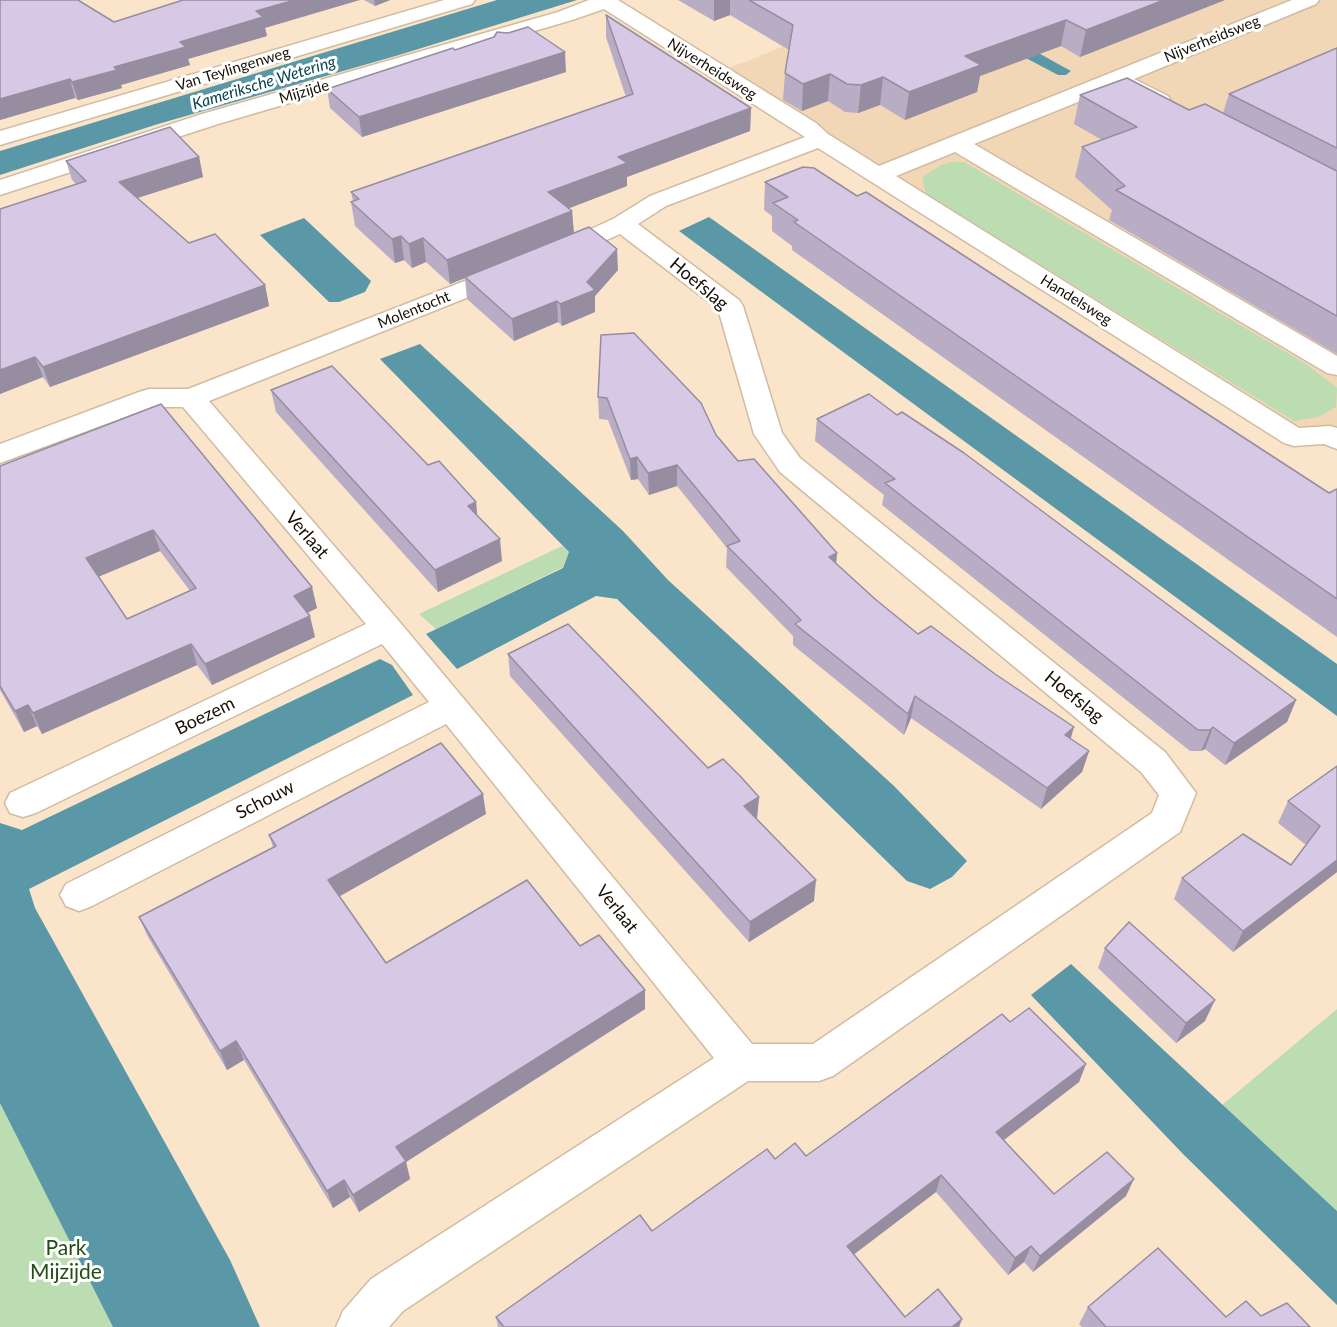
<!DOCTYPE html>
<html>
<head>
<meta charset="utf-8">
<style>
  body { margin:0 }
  canvas { display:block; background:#fae4ca }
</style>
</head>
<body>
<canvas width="1337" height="1327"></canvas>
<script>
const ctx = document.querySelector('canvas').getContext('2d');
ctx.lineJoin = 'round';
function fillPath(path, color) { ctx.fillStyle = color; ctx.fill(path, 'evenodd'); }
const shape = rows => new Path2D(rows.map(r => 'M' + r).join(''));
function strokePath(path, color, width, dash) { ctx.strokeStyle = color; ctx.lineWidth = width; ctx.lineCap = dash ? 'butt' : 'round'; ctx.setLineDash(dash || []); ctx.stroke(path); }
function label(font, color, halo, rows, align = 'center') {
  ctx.font = font + ' Lato,sans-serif'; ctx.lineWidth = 6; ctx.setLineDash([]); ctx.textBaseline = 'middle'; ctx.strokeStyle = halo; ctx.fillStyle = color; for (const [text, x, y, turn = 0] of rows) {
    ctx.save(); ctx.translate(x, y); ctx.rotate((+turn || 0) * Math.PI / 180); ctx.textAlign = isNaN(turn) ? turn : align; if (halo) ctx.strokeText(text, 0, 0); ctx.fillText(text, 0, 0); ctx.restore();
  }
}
const built = shape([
  [894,0,971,29,1058,75,1066,75,1071,71,950,4,958,0,1337,0,1337,436,1294,437,716,72,748,61]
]);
const green = shape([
  [951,162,964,162,976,169,1306,364,1337,388,1336,407,1318,417,1294,421,926,194,922,177,941,165],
  [562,546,569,552,563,567,436,629,419,614],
  [0,960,169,1327,0,1327],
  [1337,1009,1337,1211,1222,1105]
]);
const water = shape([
  [497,0,577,0,399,55,158,124,0,175,0,151],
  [951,4,1060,65,1071,71,1066,75,1058,75,971,29],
  [709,217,1337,664,1337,716,679,231],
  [304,218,371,281,365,292,339,302,329,302,260,235],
  [420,344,623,531,668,580,894,786,967,861,952,877,930,889,907,881,617,599,596,596,457,669,426,634,563,568,569,552,380,359],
  [380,659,392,665,413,695,29,889,35,908,45,926,230,1260,260,1327,113,1327,0,1103,0,823,22,830],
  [1071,964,1337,1211,1337,1305,1183,1154,1031,995]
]);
const minor = shape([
  [444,0,475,0,472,4,0,145,0,131,444,0],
  [589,0,618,0,816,123,828,134,879,166,1292,0,1319,0,1316,4,1134,79,1168,96,1171,101,1168,106,1160,108,1152,106,1115,87,974,144,1337,356,1337,375,1327,373,955,152,896,176,1299,428,1330,426,1337,428,1337,449,1324,444,1294,446,1284,443,818,148,666,206,638,224,739,300,743,306,782,433,800,458,1165,752,1196,793,1180,832,833,1076,819,1081,748,1081,403,1311,389,1327,336,1327,343,1311,371,1279,714,1058,446,724,92,906,79,911,66,906,60,895,66,884,429,702,382,644,36,813,23,817,10,813,5,803,10,793,366,624,183,407,152,407,0,463,0,444,139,392,149,389,188,389,498,268,507,265,516,268,520,273,516,278,209,401,398,620,752,1044,813,1044,1152,813,1159,795,1141,772,780,472,754,434,718,309,620,234,567,258,558,260,549,258,546,253,549,248,613,219,650,196,805,137,604,9,572,20,218,124,0,195,0,180,202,114,558,12,589,0]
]);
const wall = shape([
  [0,0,114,22,265,28,267,36,188,59,190,65,121,85,122,88,78,100,75,98,0,120],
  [364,0,390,0,375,6],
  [678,0,1225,0,1080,57,1061,46,980,76,977,92,905,120,880,105,858,113,845,112,828,101,802,111,783,100,785,73,789,50,730,15,714,21],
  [606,15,751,108,750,131,627,177,627,186,569,208,572,211,574,234,618,270,595,296,595,312,562,326,558,322,514,341,467,299,465,278,450,284,426,262,412,268,404,260,395,263,355,226,351,202,353,201,351,192,626,97,606,37],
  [1337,48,1337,354,1109,220,1112,210,1075,177,1082,147,1102,140,1074,124,1080,95,1189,110,1223,113,1229,94],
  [455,50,566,72,362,137,330,108,327,89],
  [199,157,203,177,137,198,189,243,265,285,269,306,50,387,43,377,0,394,0,209,76,184,72,180,66,161],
  [765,182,857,196,1329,493,1337,489,1337,637,792,250,792,246,772,231,772,216,764,210],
  [601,335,716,435,738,461,837,553,836,564,875,599,918,634,1089,751,1082,772,1041,809,911,718,904,735,793,645,793,636,726,567,727,548,677,486,649,495,638,479,631,480,608,420,599,419,598,397],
  [271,390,428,465,476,502,477,516,502,561,438,592,276,412],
  [161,404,317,608,307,613,315,637,212,685,197,665,42,734,37,726,24,732,0,690,0,466],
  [160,551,190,591,127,619,98,577],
  [897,415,1296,700,1287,722,1225,765,1205,749,1201,751,1190,751,882,505,884,495,815,441,817,419],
  [508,654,759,797,757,818,756,819,814,901,749,942,510,676],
  [1337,766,1337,872,1233,952,1174,899,1182,878,1291,865,1306,845,1278,823,1288,801],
  [486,814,339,896,386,963,580,946,645,990,645,1009,406,1162,410,1179,359,1212,350,1197,333,1208,244,1060,227,1070,148,937,139,917,273,847,269,835],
  [1105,948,1205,1021,1176,1043,1098,968],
  [1010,1022,1086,1064,1079,1082,1003,1140,1054,1194,1126,1196,1033,1272,1024,1262,1008,1275,936,1192,854,1254,905,1317,962,1319,959,1327,498,1327,496,1317,652,1231,775,1159,806,1156],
  [1088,1307,1226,1317,1261,1316,1310,1327,1082,1327,1079,1324]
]);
const shadedWall = shape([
  [295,0,360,0,265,28,267,36,188,59,190,65,121,85,122,88,78,100,72,82,114,67,256,11],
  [374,0,390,0,375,6],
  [714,0,730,0,730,15,714,21],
  [1164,0,1225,0,1080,57,1086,30],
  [1066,20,1061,46,980,76,977,92,905,120,909,92,965,56],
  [565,52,566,72,362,137,359,117],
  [830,74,828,101,802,111,803,84],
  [883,77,880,105,858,113,861,85],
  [70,79,75,98,0,120,0,99],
  [751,108,750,131,627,177,627,186,549,216,548,192,618,157],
  [199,157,203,177,125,202,119,182],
  [572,211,574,235,450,284,447,260],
  [401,236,404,260,395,263,392,239],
  [423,238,426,262,412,268,409,244],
  [617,249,618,270,595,296,595,312,562,326,560,304,587,282],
  [265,285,269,306,50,387,43,367],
  [557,301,558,322,514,341,512,319],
  [35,357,43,377,0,394,0,370],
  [637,457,638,479,631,480,630,459],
  [677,465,677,486,649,495,648,473],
  [476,502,478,524,468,506],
  [153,530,160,551,93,579,86,558],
  [500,539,502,561,438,592,435,570],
  [837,553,835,575,829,557],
  [312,587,317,608,299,617,294,596],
  [310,616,315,637,212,685,205,664],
  [191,644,197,665,42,734,33,713],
  [915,696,911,718,904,735,908,714],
  [1296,700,1287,722,1225,765,1234,743],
  [28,705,37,726,24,732,15,711],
  [1074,727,1068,748,1065,735],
  [1213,727,1205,749,1201,751,1210,730],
  [1089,751,1082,772,1041,809,1047,788],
  [483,794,486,814,333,900,328,880],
  [759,797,757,818,742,828,744,806],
  [1337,860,1337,872,1233,952,1243,931],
  [816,880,814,901,749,942,750,922],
  [645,990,645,1009,406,1162,410,1179,359,1212,353,1195,396,1147],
  [1215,1000,1205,1021,1176,1043,1186,1023],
  [236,1041,244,1060,227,1070,220,1051],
  [1086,1064,1079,1082,991,1150,996,1132],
  [941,1175,936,1192,844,1262,847,1246],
  [1134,1179,1126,1196,1033,1272,1040,1256],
  [344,1180,350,1197,333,1208,327,1191],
  [1031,1246,1024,1262,1008,1275,1015,1258],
  [962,1319,959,1327,952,1327]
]);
const building = shape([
  [0,0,78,0,114,22,183,0,295,0,256,11,263,17,180,42,186,47,114,67,117,70,72,82,70,79,0,99,0,0],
  [749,0,1164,0,1086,30,1066,20,965,56,981,65,909,92,883,77,861,85,847,84,830,74,803,84,785,73,793,25,749,0],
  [606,15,751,108,618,157,627,163,548,192,572,211,447,260,423,238,409,244,401,236,392,239,351,202,359,199,351,192,633,94,606,15],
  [528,27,565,52,359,117,327,89,453,48,455,50,494,37,497,32,508,33,528,27],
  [1337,48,1337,148,1229,94,1337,48],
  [1127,78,1189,110,1205,104,1337,171,1337,316,1116,190,1125,186,1082,147,1137,127,1080,95,1127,78],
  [170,127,199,157,119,182,189,243,215,234,265,285,43,367,35,357,0,370,0,209,86,181,66,161,170,127],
  [803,167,814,168,857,196,866,192,1329,493,1337,489,1337,599,794,222,798,220,773,203,788,197,765,182,803,167],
  [589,227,617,249,587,282,595,290,560,304,557,301,512,319,465,277,589,227],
  [634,333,701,403,716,435,738,461,754,459,837,553,829,557,875,599,918,634,931,626,995,674,1074,727,1065,735,1089,751,1047,788,915,696,908,714,795,624,801,620,727,546,740,541,677,465,648,473,637,457,630,459,607,398,598,397,601,335,634,333],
  [332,366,428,465,439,461,476,502,468,506,500,539,435,570,271,390,332,366],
  [869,394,897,415,902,412,964,453,1296,700,1234,743,1213,727,1210,730,1198,730,885,483,895,479,817,419,869,394],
  [161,404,312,587,294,596,310,616,205,664,191,644,33,713,28,705,15,711,0,686,0,466,161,404],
  [153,530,196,588,127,619,86,558,153,530],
  [568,624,708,768,723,759,741,777,759,797,744,806,816,880,750,922,508,654,568,624],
  [441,743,483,794,328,880,386,963,527,880,580,946,599,935,645,990,396,1147,406,1161,353,1195,344,1180,327,1191,236,1041,220,1051,139,917,276,846,269,835,441,743],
  [1337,766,1337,860,1243,931,1182,878,1243,834,1291,865,1320,826,1288,801,1337,766],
  [1129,922,1215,1000,1186,1023,1105,948,1129,922],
  [1029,1008,1086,1064,996,1132,1054,1194,1107,1152,1134,1179,1040,1256,1031,1246,1015,1258,941,1175,847,1246,905,1317,938,1289,962,1319,952,1327,504,1327,496,1317,640,1215,652,1231,767,1149,775,1159,795,1143,806,1156,1002,1014,1010,1022,1029,1008],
  [1158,1248,1226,1317,1246,1301,1261,1316,1287,1303,1310,1327,1106,1327,1088,1307,1158,1248]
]);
const farStreetnames = [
  ["Nijverheidsweg",1212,39,-22],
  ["Van Teylingenweg",233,69,-17],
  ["Nijverheidsweg",712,69,32],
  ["Mijzijde",304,92,-16],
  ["Handelsweg",1076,300,32],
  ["Molentocht",414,310,-22]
];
const farWaternames = [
  ["Kameriksche Wetering",264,83,-17]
];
const streetNames = [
  ["Hoefslag",699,284,40],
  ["Verlaat",307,535,49],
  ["Hoefslag",1074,697,39],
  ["Boezem",205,716,-26],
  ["Schouw",265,800,-27],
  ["Verlaat",617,909,51]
];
const nearParknames = [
  ["Park",66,1248],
  ["Mijzijde",66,1272]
];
fillPath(built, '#f1d7b6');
fillPath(green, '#bcdcb2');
fillPath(water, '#5a98a7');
strokePath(minor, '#d1bca2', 3);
fillPath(minor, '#fff');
fillPath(wall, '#b9adc5');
fillPath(shadedWall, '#968da0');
fillPath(building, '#d7c9e5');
strokePath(building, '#968da0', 1.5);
label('15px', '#160f06', '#fff', farStreetnames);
label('italic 16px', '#06434e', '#fff', farWaternames);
label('18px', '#160f06', '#fff', streetNames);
label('21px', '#244d14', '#fff', nearParknames);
</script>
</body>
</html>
